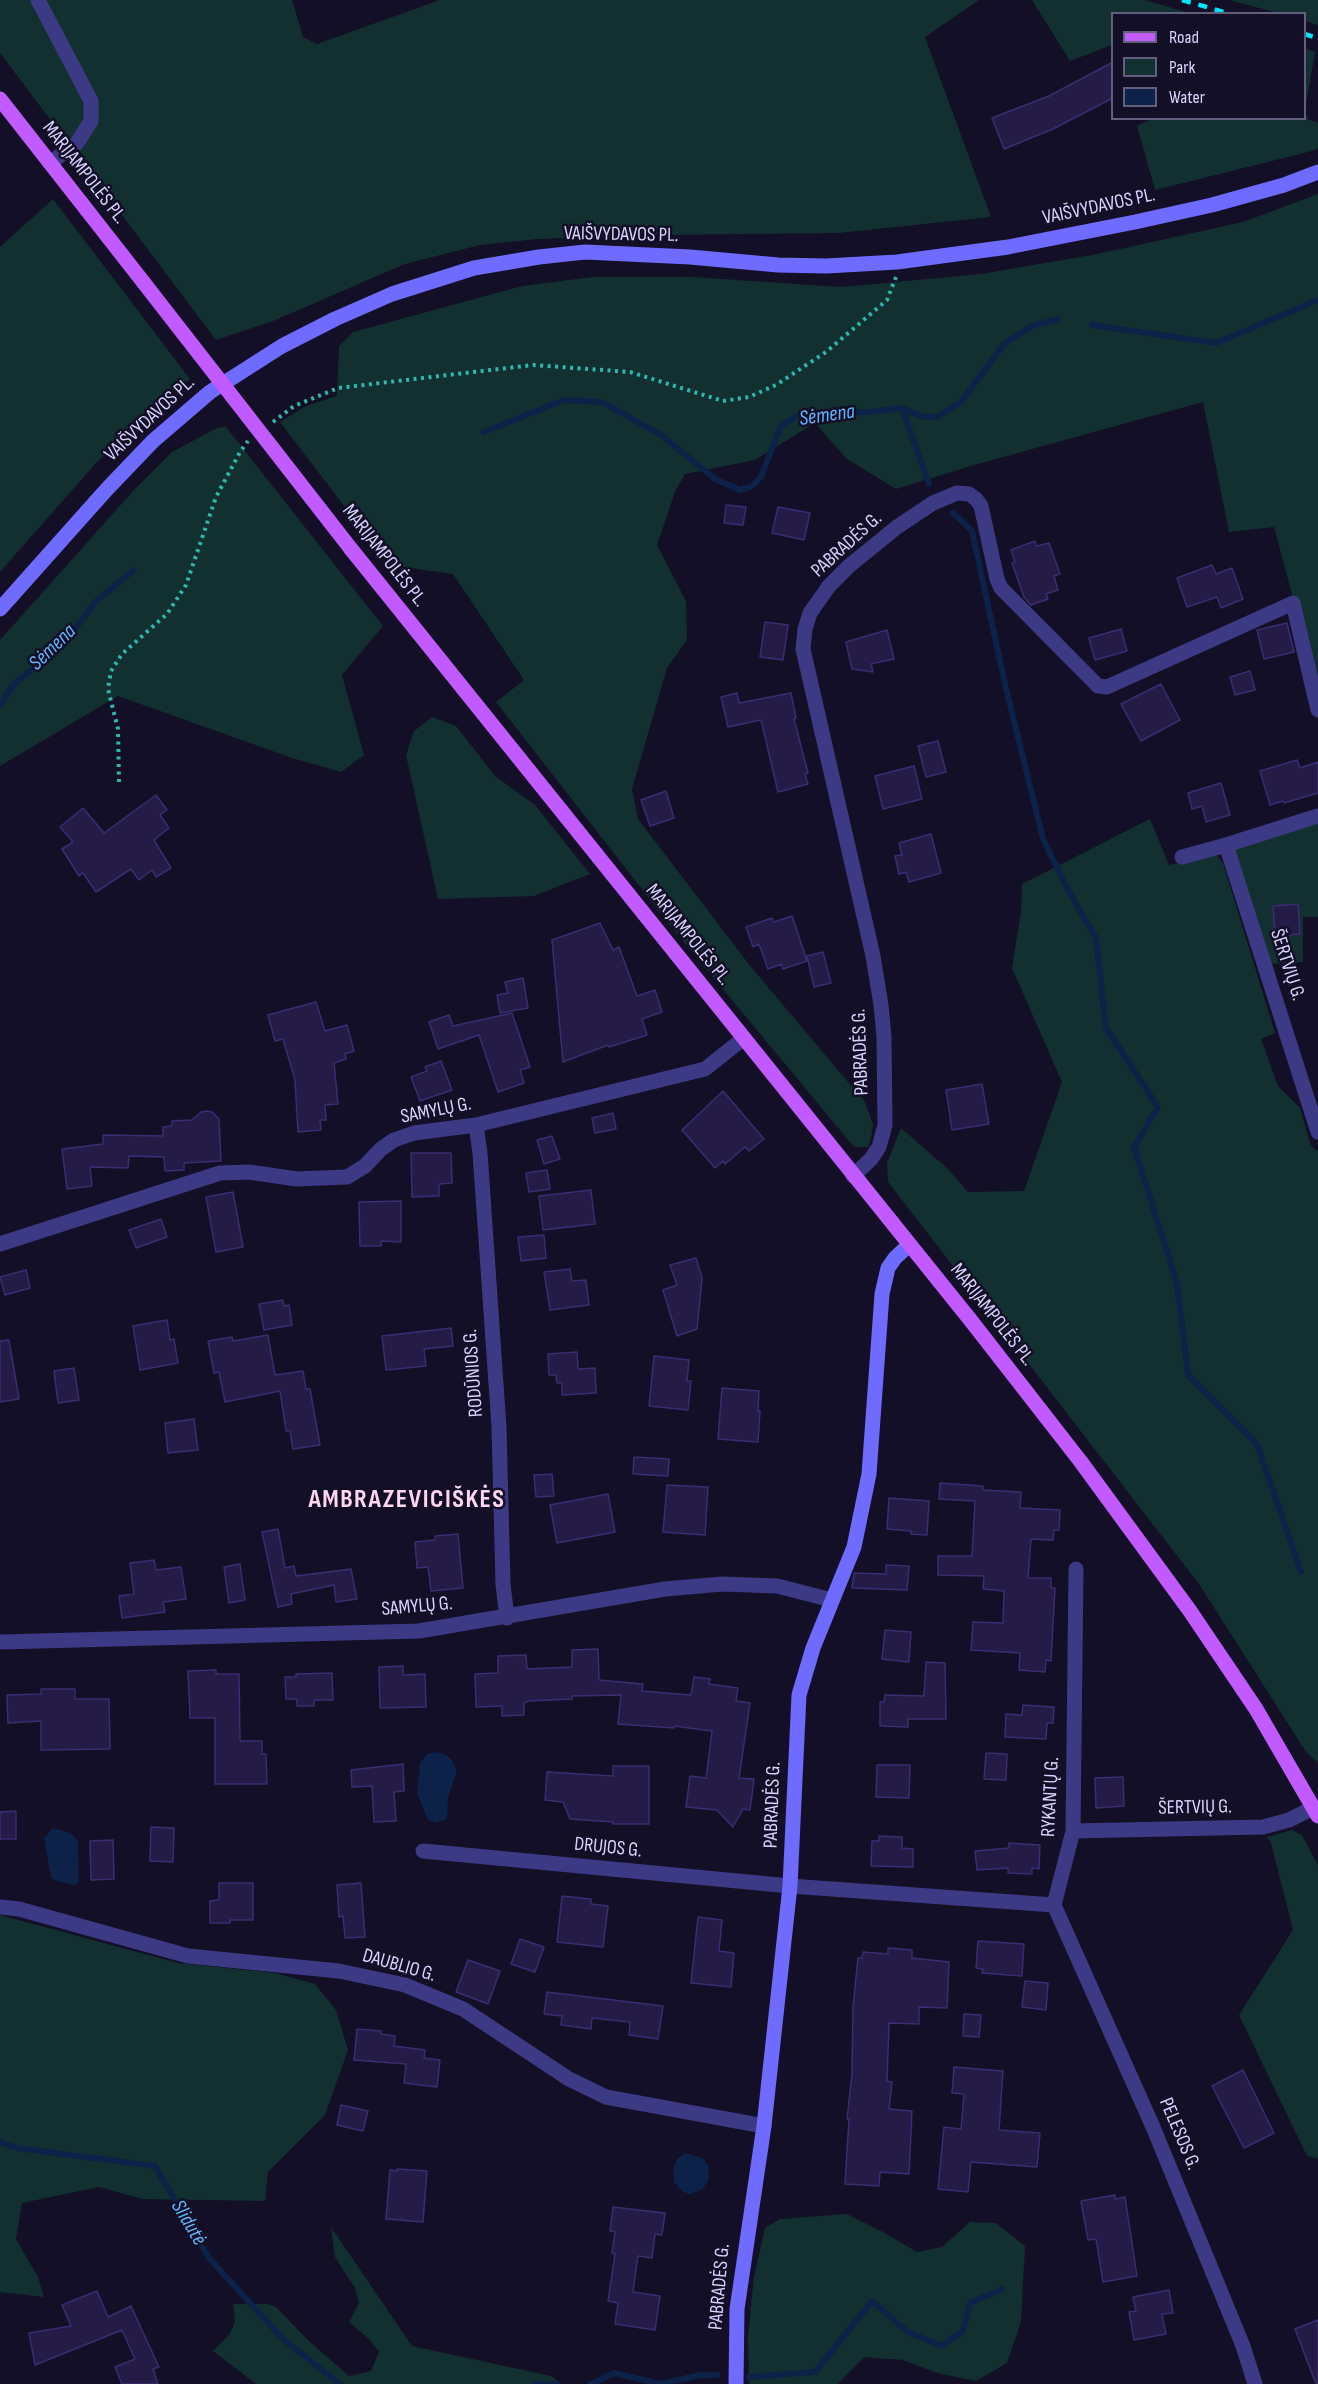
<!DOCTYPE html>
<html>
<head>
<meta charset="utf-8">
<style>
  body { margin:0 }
  #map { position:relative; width:1318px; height:2384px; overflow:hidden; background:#130f26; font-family:"Sofia Sans Condensed",sans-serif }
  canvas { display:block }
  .legend { position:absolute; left:1111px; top:12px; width:195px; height:108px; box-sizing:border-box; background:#130f26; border:2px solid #625e7d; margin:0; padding:8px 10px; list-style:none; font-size:18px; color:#d9d4ff }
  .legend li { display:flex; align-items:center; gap:12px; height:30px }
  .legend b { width:30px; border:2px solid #625e7d }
</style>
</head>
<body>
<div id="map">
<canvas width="1318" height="2384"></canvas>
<ul class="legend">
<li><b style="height:8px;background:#c25bff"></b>Road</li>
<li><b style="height:16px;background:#12302f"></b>Park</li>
<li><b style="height:16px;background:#0c2248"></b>Water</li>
</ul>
</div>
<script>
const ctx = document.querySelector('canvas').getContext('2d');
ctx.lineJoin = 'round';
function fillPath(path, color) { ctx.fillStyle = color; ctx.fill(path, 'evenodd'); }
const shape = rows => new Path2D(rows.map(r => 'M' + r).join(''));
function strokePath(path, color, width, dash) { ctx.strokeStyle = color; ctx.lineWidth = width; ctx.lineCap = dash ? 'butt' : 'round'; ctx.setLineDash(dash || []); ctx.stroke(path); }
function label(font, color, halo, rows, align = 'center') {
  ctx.font = font + ' "Sofia Sans Condensed",sans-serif'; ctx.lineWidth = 5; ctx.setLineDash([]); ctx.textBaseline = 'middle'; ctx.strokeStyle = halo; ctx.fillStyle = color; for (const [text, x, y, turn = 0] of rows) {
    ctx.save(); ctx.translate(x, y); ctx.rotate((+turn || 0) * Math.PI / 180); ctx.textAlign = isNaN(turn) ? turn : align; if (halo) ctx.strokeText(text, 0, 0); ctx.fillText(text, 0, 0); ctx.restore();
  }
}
const green = shape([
  [0,0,292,0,303,37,317,44,440,0,979,0,925,37,991,217,838,233,660,235,537,239,480,245,405,264,273,321,216,340,0,53],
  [1032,0,1145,0,1189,13,1112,14,1112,45,1070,61],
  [1229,0,1318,0,1318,25,1305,21,1304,14,1278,13],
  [1305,48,1315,52,1305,110,1304,48],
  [1305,111,1308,119,1318,123,1318,148,1316,150,1155,190,1137,126,1151,119,1304,118],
  [1318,194,1318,692,1274,527,1229,532,1203,402,974,465,896,489,847,459,815,423,755,460,685,474,675,492,657,545,686,601,687,640,667,668,632,789,638,819,751,967,865,1102,873,1124,871,1139,868,1147,854,1147,669,924,496,702,524,680,453,574,389,565,280,422,306,406,337,396,339,346,353,332,522,286,593,277,692,277,841,287,981,274,1097,254,1243,222],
  [53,199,190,379,150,411,96,463,0,572,0,247],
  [226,427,383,626,342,675,364,755,341,772,292,758,118,696,0,766,0,640,134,490,172,452,217,428],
  [432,717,456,726,495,776,535,805,590,874,534,896,438,899,406,755,414,731],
  [1150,819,1169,865,1216,855,1223,863,1275,1033,1261,1039,1278,1086,1300,1108,1311,1146,1318,1151,1318,1763,1306,1752,1199,1584,888,1182,887,1163,901,1128,947,1168,968,1192,1024,1191,1062,1082,1012,968,1021,911,1022,884],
  [1318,820,1318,917,1303,917,1303,962,1271,964,1234,848],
  [1292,1830,1302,1835,1318,1865,1318,2159,1307,2156,1239,2015,1293,1930,1271,1843,1267,1837],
  [0,1915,178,1963,275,1973,315,1984,336,2010,348,2050,325,2115,268,2172,265,2201,142,2199,99,2187,22,2203,16,2239,38,2277,44,2297,0,2292],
  [847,2214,883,2232,917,2252,942,2247,970,2222,996,2223,1025,2246,1021,2322,1007,2363,976,2381,937,2373,903,2360,864,2357,838,2384,749,2384,748,2337,754,2277,765,2228,780,2219],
  [331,2227,412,2346,551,2376,562,2384,256,2384,213,2351,229,2335,235,2322,233,2304,268,2304,276,2307,309,2341,349,2376,371,2371,379,2352,370,2340,349,2322,359,2303,355,2288,335,2257]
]);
const water = shape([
  [436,1752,445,1754,452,1760,457,1770,448,1798,447,1819,436,1823,428,1820,417,1793,420,1763,427,1754],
  [53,1828,71,1833,78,1841,79,1882,74,1885,56,1881,51,1877,44,1838],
  [685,2153,703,2158,709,2167,708,2181,702,2190,690,2194,683,2192,674,2182,673,2168,678,2158]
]);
const stream = shape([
  [1092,325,1216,343,1318,300],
  [902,408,929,484],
  [484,432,564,400,602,402,661,435,715,479,740,490,751,487,761,477,781,426,797,416,816,413,871,412,902,408,923,417,937,417,962,401,1004,344,1032,326,1058,319],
  [953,513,972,531,1005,684,1043,839,1068,890,1096,938,1106,1028,1158,1107,1134,1147,1177,1283,1188,1375,1257,1444,1301,1572],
  [0,705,14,684,64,644,95,602,134,570],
  [0,2142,17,2148,155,2166,209,2258,284,2340,340,2384],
  [749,2377,815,2372,872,2301,908,2332,942,2346,963,2331,970,2303,1002,2289],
  [535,2384,558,2384],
  [591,2384,614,2373,660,2384,701,2375,717,2375]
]);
const building = shape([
  [1113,62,1113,98,1053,129,1004,149,992,118,1049,96,1113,62],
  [726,505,746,507,743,525,724,523,726,505],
  [778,507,810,513,804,540,772,533,778,507],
  [1035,541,1037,546,1049,543,1060,574,1054,576,1058,590,1046,594,1048,599,1031,605,1024,597,1012,563,1015,562,1011,550,1035,541],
  [1212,565,1216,574,1232,568,1243,599,1221,608,1217,597,1187,607,1177,578,1212,565],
  [765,622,788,625,783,660,760,657,765,622],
  [1287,623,1294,652,1264,659,1257,630,1287,623],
  [1121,629,1127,651,1095,660,1089,638,1121,629],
  [887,630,894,659,871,664,873,672,852,669,846,642,887,630],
  [1250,671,1255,690,1235,695,1230,677,1250,671],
  [1161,684,1180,720,1141,741,1121,704,1161,684],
  [737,693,739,703,791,693,796,718,794,719,808,773,805,774,808,784,778,792,761,720,728,727,721,697,737,693],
  [938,741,946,772,926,777,918,746,938,741],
  [1297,760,1300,768,1318,762,1318,793,1284,803,1283,801,1270,805,1260,771,1297,760],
  [914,766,922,799,883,809,875,776,914,766],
  [1221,783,1230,815,1206,822,1202,806,1192,809,1188,793,1221,783],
  [666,791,674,818,650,826,641,800,666,791],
  [156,795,167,810,160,815,169,828,154,840,171,868,156,877,152,870,139,880,131,869,96,892,83,873,79,876,62,849,73,842,60,827,83,808,104,833,156,795],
  [931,834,941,873,909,882,906,872,899,874,895,856,902,855,899,843,931,834],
  [1298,904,1300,934,1275,936,1273,906,1298,904],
  [792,916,807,961,783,969,782,964,768,969,759,944,753,947,746,927,772,918,774,922,792,916],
  [600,923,613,950,619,947,637,996,655,990,662,1012,642,1019,647,1035,609,1047,608,1045,563,1062,552,940,600,923],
  [823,952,831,983,814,987,807,956,823,952],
  [523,978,528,1008,500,1013,497,995,508,993,505,982,523,978],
  [316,1002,325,1031,347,1025,354,1051,345,1054,346,1059,334,1063,338,1104,325,1105,326,1120,320,1120,321,1130,298,1132,295,1080,283,1039,275,1041,268,1015,316,1002],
  [512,1013,530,1067,520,1070,524,1083,498,1092,479,1035,438,1049,429,1022,449,1015,453,1026,512,1013],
  [441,1061,452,1090,420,1101,411,1077,427,1071,425,1067,441,1061],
  [982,1084,989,1124,952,1130,946,1090,982,1084],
  [723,1091,764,1139,749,1151,745,1147,725,1164,723,1161,715,1168,682,1130,723,1091],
  [207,1111,212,1112,219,1119,221,1161,184,1163,184,1170,165,1171,164,1157,129,1156,128,1168,90,1167,92,1186,67,1189,62,1149,103,1144,103,1135,163,1136,163,1127,172,1126,172,1121,192,1120,201,1112,207,1111],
  [613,1113,616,1129,595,1133,592,1118,613,1113],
  [552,1136,560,1159,544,1164,537,1140,552,1136],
  [411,1153,451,1153,452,1183,439,1184,439,1196,412,1197,411,1153],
  [547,1170,550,1189,529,1192,526,1173,547,1170],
  [591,1190,595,1224,543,1230,539,1196,591,1190],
  [233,1192,243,1247,216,1252,206,1197,233,1192],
  [401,1201,401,1242,381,1241,381,1246,360,1246,359,1202,401,1201],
  [161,1219,167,1237,136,1248,129,1230,161,1219],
  [544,1235,546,1258,521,1261,518,1237,544,1235],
  [696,1258,702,1278,697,1329,677,1336,663,1290,677,1285,670,1265,696,1258],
  [570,1269,572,1281,586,1280,589,1305,550,1310,544,1272,570,1269],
  [26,1270,30,1288,5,1295,0,1277,26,1270],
  [283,1300,284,1306,289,1305,292,1325,264,1330,259,1304,283,1300],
  [167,1320,170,1340,174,1339,178,1363,140,1370,133,1326,167,1320],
  [451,1328,453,1346,424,1349,426,1366,386,1370,382,1336,451,1328],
  [268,1335,275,1375,303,1371,306,1389,310,1389,320,1445,293,1449,290,1431,286,1431,280,1391,225,1402,219,1372,214,1373,208,1341,232,1337,233,1341,268,1335],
  [9,1340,19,1399,0,1402,0,1341,9,1340],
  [577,1352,578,1369,595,1368,596,1393,562,1395,562,1383,557,1383,556,1375,549,1375,548,1354,577,1352],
  [654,1356,689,1360,687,1381,691,1381,688,1410,649,1406,654,1356],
  [74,1368,79,1400,58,1403,54,1371,74,1368],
  [722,1388,759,1391,758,1411,760,1411,758,1442,718,1439,722,1388],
  [194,1419,198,1450,168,1453,165,1423,194,1419],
  [634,1457,669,1459,668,1476,633,1474,634,1457],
  [552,1474,554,1496,536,1497,534,1475,552,1474],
  [940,1483,983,1486,983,1490,1021,1492,1020,1508,1060,1510,1059,1530,1054,1530,1053,1540,1031,1539,1028,1578,1051,1578,1051,1588,1055,1588,1051,1661,1046,1660,1045,1672,1019,1670,1020,1653,971,1650,973,1622,1003,1623,1004,1591,983,1589,984,1576,938,1575,938,1556,972,1556,975,1501,939,1499,940,1483],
  [667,1485,708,1487,705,1535,663,1532,667,1485],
  [608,1494,615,1532,557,1543,550,1505,608,1494],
  [889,1498,929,1501,927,1535,911,1534,911,1531,887,1529,889,1498],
  [278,1529,285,1568,294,1566,296,1576,351,1569,357,1599,336,1602,334,1585,291,1594,292,1604,278,1607,262,1532,278,1529],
  [458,1534,463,1588,431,1591,428,1567,417,1568,415,1542,435,1540,435,1536,458,1534],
  [154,1560,156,1570,181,1567,186,1599,163,1602,165,1612,122,1618,119,1596,134,1594,130,1563,154,1560],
  [240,1564,245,1600,229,1603,224,1567,240,1564],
  [886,1565,909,1566,907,1590,852,1588,854,1573,886,1574,886,1565],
  [885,1630,911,1632,909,1662,882,1659,885,1630],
  [598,1649,599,1680,643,1684,642,1691,691,1695,694,1677,710,1679,709,1684,738,1688,736,1701,750,1703,739,1778,754,1779,750,1810,743,1809,733,1827,717,1810,686,1807,690,1776,706,1778,712,1731,674,1726,674,1728,618,1724,621,1695,572,1696,572,1699,528,1701,524,1703,524,1715,502,1716,502,1706,476,1707,475,1674,498,1673,498,1656,526,1655,527,1669,572,1667,572,1650,598,1649],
  [926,1662,945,1663,946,1719,908,1719,908,1727,880,1726,880,1702,884,1702,885,1695,924,1696,926,1662],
  [403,1666,403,1675,425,1674,426,1707,380,1708,379,1667,403,1666],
  [216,1670,216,1674,239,1674,240,1741,262,1741,262,1754,266,1754,267,1784,215,1784,215,1718,190,1718,188,1671,216,1670],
  [332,1673,333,1700,314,1700,314,1706,297,1706,297,1699,286,1699,285,1677,296,1677,296,1674,332,1673],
  [41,1689,75,1689,75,1699,109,1699,110,1749,41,1750,41,1721,8,1723,7,1695,41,1694,41,1689],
  [1023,1705,1054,1707,1053,1723,1047,1723,1046,1739,1005,1737,1006,1714,1022,1715,1023,1705],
  [986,1753,1007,1754,1006,1780,984,1779,986,1753],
  [403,1764,404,1791,394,1792,396,1821,374,1822,372,1786,352,1787,351,1770,403,1764],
  [877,1765,910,1765,909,1798,876,1797,877,1765],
  [613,1766,649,1766,649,1824,613,1824,613,1822,570,1819,563,1802,545,1800,547,1772,613,1776,613,1766],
  [1123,1777,1124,1806,1096,1808,1095,1778,1123,1777],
  [16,1811,16,1839,0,1839,0,1812,16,1811],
  [151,1827,174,1828,173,1862,150,1861,151,1827],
  [879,1836,902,1837,902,1848,913,1849,913,1867,871,1866,872,1841,879,1841,879,1836],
  [113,1840,114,1879,91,1880,90,1841,113,1840],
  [1009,1843,1040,1845,1039,1869,1032,1868,1032,1874,1008,1873,1008,1868,977,1870,975,1851,1009,1848,1009,1843],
  [219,1883,253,1883,253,1920,230,1920,230,1923,210,1923,210,1901,219,1900,219,1883],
  [361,1883,365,1937,345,1938,343,1916,339,1917,337,1885,361,1883],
  [562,1896,591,1899,591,1904,608,1906,603,1947,557,1942,562,1896],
  [698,1917,722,1920,719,1951,734,1953,731,1987,691,1983,698,1917],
  [520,1939,544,1947,535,1972,511,1964,520,1939],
  [978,1941,1024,1944,1022,1976,982,1973,983,1969,976,1968,978,1941],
  [888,1948,912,1950,912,1958,949,1962,947,2008,919,2007,919,2024,889,2023,887,2081,892,2082,889,2109,912,2111,909,2174,880,2172,879,2186,845,2184,849,2119,847,2119,852,2074,853,2007,858,1958,862,1958,863,1952,888,1954,888,1948],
  [468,1960,500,1971,488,2004,456,1992,468,1960],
  [1025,1981,1048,1983,1046,2010,1022,2007,1025,1981],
  [547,1992,663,2006,658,2039,629,2035,630,2022,592,2018,591,2029,561,2025,562,2016,544,2014,547,1992],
  [964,2014,981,2015,979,2037,963,2036,964,2014],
  [357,2029,381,2031,381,2034,395,2036,394,2046,425,2050,424,2058,440,2060,437,2087,404,2083,406,2064,354,2060,357,2029],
  [954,2067,1003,2071,999,2130,1040,2133,1037,2167,971,2162,968,2192,938,2189,944,2127,961,2129,964,2094,952,2093,954,2067],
  [1243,2070,1274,2133,1244,2148,1212,2086,1243,2070],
  [341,2105,368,2111,363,2131,337,2125,341,2105],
  [397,2169,427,2171,423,2222,386,2219,390,2170,397,2171,397,2169],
  [1115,2195,1115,2199,1125,2197,1137,2276,1103,2282,1096,2239,1088,2240,1081,2201,1115,2195],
  [613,2207,665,2213,662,2235,655,2234,652,2258,638,2256,633,2292,660,2296,655,2330,615,2324,618,2303,608,2301,615,2254,612,2253,615,2232,610,2231,613,2207],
  [1169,2290,1173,2313,1162,2314,1166,2334,1134,2340,1129,2312,1136,2311,1133,2297,1169,2290],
  [97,2291,108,2317,131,2306,159,2367,153,2369,158,2384,122,2384,115,2367,135,2359,122,2330,35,2365,29,2333,71,2326,62,2305,97,2291],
  [1318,2320,1318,2384,1316,2384,1295,2329,1318,2320]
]);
const path = shape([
  [273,422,294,406,338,388,533,365,630,372,723,401,749,397,776,385,826,352,887,300,896,277],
  [119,782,118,729,108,689,111,671,122,654,167,614,186,585,216,497,240,452,248,441]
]);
const street = shape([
  [38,0,91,101,91,121,77,143,50,163],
  [1226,845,1318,1132],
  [1182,857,1226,845,1318,816],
  [476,1125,480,1153,499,1427,503,1584,507,1618],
  [853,1176,871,1159,879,1147,885,1125,884,1037,881,1005,873,956,803,649,805,629,810,613,829,586,849,566,897,527,933,503,957,493,969,494,976,499,981,506,997,579,1001,588,1098,686,1107,687,1293,603,1318,710],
  [0,1244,220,1173,249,1172,297,1179,347,1177,365,1166,381,1149,394,1140,414,1133,476,1125,705,1069,744,1038],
  [0,1642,419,1631,665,1589,722,1584,777,1586,832,1600],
  [1073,1831,1263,1827,1289,1820,1313,1808],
  [423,1851,790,1886,1054,1905,1073,1831,1076,1569],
  [1054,1905,1153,2127,1243,2346,1255,2384],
  [0,1907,19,1909,188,1956,339,1971,405,1985,463,2009,569,2079,606,2097,764,2126]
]);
const secondary = shape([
  [0,609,107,489,153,441,210,392,282,346,335,319,392,294,474,268,539,257,585,252,690,257,778,265,826,266,897,262,1008,247,1135,222,1212,205,1284,185,1318,172],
  [736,2384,737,2309,764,2126,790,1886,799,1695,813,1648,854,1547,869,1474,882,1294,888,1268,895,1258,909,1245]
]);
const primary = shape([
  [0,99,144,283],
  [351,549,972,1322,1081,1462,1190,1611,1256,1709,1318,1816]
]);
const rail = shape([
  [1182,0,1231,14],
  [1304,34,1318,38]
]);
const primaryBridge = shape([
  [144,283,351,549]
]);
const streetNames = [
  ["MARIJAMPOLĖS PL.",84,173,52],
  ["VAIŠVYDAVOS PL.",1099,207,-12],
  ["VAIŠVYDAVOS PL.",621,235,1],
  ["VAIŠVYDAVOS PL.",150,419,-43],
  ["PABRADĖS G.",847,545,-42],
  ["MARIJAMPOLĖS PL.",384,556,52],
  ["MARIJAMPOLĖS PL.",688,935,51],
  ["ŠERTVIŲ G.",1287,965,72],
  ["PABRADĖS G.",861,1052,-92],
  ["SAMYLŲ G.",436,1111,-11],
  ["MARIJAMPOLĖS PL.",992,1315,52],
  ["RODŪNIOS G.",474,1373,-94],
  ["SAMYLŲ G.",417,1607,-5],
  ["RYKANTŲ G.",1051,1797,-87],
  ["PABRADĖS G.",773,1805,-88],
  ["ŠERTVIŲ G.",1195,1808,-1],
  ["DRUJOS G.",608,1848,6],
  ["DAUBLIO G.",399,1966,16],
  ["PELESOS G.",1179,2134,67],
  ["PABRADĖS G.",720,2287,-85]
];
const waterNames = [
  ["Sėmena",827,416,-8],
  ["Sėmena",53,648,-44],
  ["Slidutė",188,2223,59]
];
const districtNames = [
  ["AMBRAZEVICIŠKĖS",407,1500]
];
fillPath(green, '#12302f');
fillPath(water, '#0c2248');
strokePath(stream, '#0c2248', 6);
fillPath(building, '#241b47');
strokePath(building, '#3b2d73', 1.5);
strokePath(path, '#2fb8b0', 4, [3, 4.5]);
strokePath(street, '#3d3a85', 15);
strokePath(secondary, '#6f6bff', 15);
strokePath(primary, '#c25bff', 15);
strokePath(rail, '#00e5ff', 4.5, [9, 8]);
strokePath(primaryBridge, '#c25bff', 15);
label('20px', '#d9d4ff', '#130f26', streetNames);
label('italic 21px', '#62b6ff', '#130f26', waterNames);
ctx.letterSpacing = '1.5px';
label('bold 26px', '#ffd6f0', '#130f26', districtNames);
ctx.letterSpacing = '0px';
</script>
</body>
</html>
